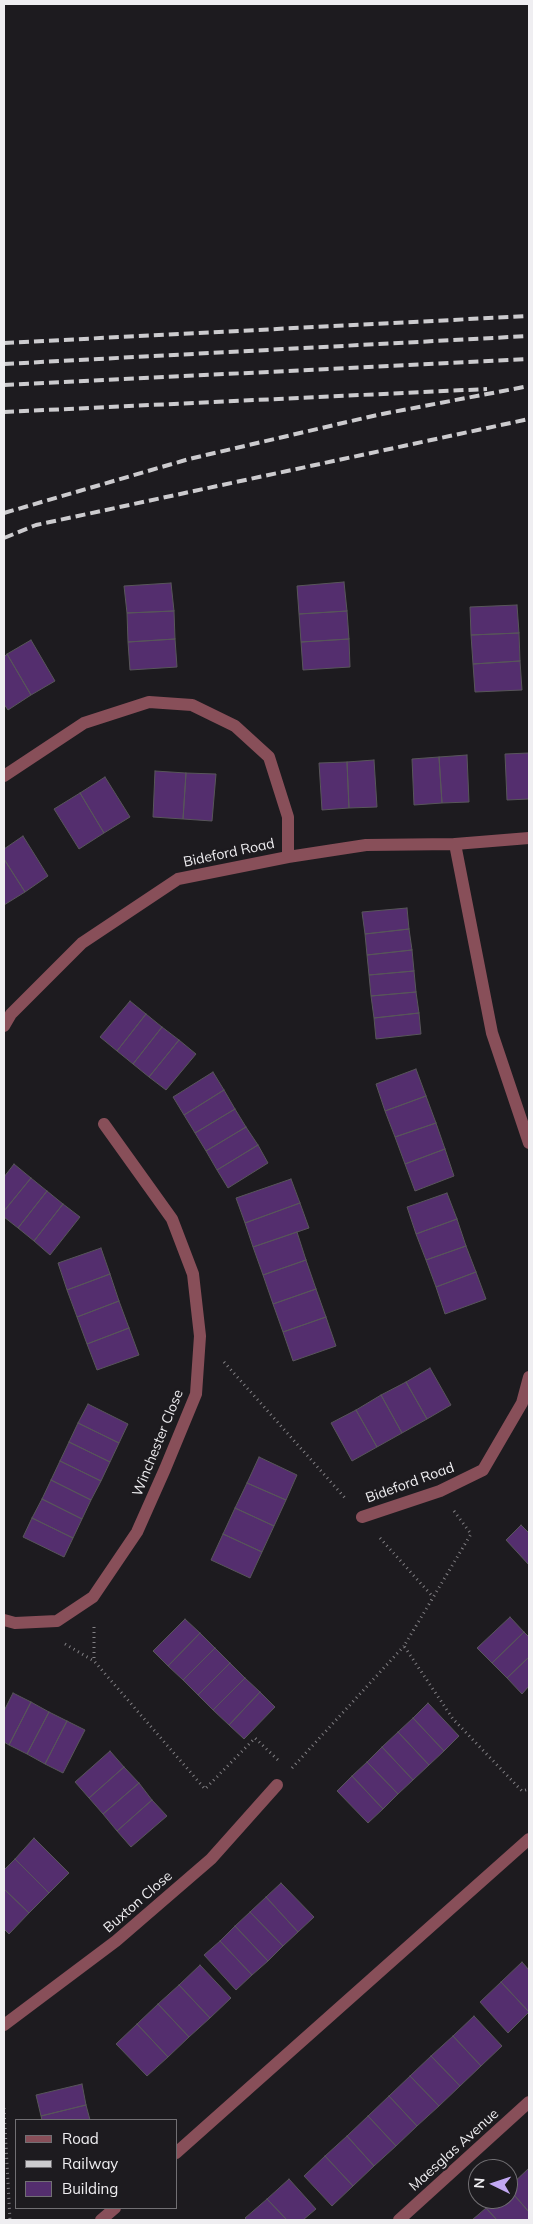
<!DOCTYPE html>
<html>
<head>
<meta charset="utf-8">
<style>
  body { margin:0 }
  #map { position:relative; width:533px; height:2224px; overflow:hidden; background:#1d1b1f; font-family:Mulish,sans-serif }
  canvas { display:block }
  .frame { position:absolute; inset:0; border:5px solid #efeef1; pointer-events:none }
  .legend { position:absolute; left:15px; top:2119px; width:162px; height:90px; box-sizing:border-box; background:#1d1b1f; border:1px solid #716f73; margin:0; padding:6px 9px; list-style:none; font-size:15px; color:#efeef1 }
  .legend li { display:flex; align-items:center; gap:10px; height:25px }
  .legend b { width:25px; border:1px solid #716f73 }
  .north { position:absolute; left:468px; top:2159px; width:50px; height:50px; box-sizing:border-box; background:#1d1b1f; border:1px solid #716f73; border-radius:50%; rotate:274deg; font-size:14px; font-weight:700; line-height:20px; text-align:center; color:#efeef1 }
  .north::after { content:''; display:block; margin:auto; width:18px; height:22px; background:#c2a8f3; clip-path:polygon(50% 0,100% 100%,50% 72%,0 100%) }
</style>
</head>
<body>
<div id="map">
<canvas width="533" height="2224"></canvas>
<div class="frame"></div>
<ul class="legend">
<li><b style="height:6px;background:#884f59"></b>Road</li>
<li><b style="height:6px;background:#cccbce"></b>Railway</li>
<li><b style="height:14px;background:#542e6e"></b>Building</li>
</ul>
<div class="north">N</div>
</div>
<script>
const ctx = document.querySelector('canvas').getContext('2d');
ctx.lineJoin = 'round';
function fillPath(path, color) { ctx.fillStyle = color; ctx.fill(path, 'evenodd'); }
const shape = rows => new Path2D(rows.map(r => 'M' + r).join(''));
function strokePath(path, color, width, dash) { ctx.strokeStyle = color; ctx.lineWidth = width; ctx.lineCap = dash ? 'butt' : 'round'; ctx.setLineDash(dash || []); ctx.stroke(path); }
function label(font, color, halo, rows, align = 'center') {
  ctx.font = font + ' Mulish,sans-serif'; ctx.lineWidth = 4.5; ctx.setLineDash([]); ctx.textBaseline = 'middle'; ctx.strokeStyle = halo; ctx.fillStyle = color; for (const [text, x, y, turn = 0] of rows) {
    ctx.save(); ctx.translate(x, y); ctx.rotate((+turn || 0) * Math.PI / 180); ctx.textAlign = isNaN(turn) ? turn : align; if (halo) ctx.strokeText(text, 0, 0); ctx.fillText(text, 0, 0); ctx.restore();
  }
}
const building = shape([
  [344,582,347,611,299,614,297,586,344,582],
  [171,583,174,611,127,613,124,586,171,583],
  [517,605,519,633,471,635,470,607,517,605],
  [174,611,175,639,128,642,127,613,174,611],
  [347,611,349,639,301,642,299,614,347,611],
  [519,633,520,661,473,664,471,635,519,633],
  [175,639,177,667,130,670,128,642,175,639],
  [349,639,350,667,303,670,301,642,349,639],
  [31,640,55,681,31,695,7,654,31,640],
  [7,654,31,695,8,710,4,704,4,657,7,654],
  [520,661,522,690,475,692,473,664,520,661],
  [529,753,529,799,507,800,505,754,529,753],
  [467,755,469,802,442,803,439,757,467,755],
  [439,757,442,803,414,805,412,759,439,757],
  [374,760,377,807,349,808,347,762,374,760],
  [347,762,349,808,322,810,319,763,347,762],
  [155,771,186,773,183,819,153,817,155,771],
  [186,773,216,774,212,821,183,819,186,773],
  [105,777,130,817,104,833,80,793,105,777],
  [80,793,104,833,79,849,54,809,80,793],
  [23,836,48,876,25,892,4,859,4,849,23,836],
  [4,859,25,892,4,905,4,859],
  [407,908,409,929,365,934,362,912,407,908],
  [409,929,412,950,367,955,365,934,409,929],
  [412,950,414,971,369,975,367,955,412,950],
  [414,971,416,992,371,996,369,975,414,971],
  [416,992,419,1013,374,1018,371,996,416,992],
  [130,1001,146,1014,117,1051,100,1037,130,1001],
  [419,1013,421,1034,376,1039,374,1018,419,1013],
  [146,1014,162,1027,133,1064,117,1051,146,1014],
  [162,1027,179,1040,149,1077,133,1064,162,1027],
  [179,1040,196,1054,166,1090,149,1077,179,1040],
  [416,1069,426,1096,385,1111,376,1084,416,1069],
  [213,1072,224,1090,184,1115,173,1097,213,1072],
  [224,1090,235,1109,195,1133,184,1115,224,1090],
  [426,1096,436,1123,395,1137,385,1111,426,1096],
  [235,1109,246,1127,206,1151,195,1133,235,1109],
  [436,1123,445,1149,405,1164,395,1137,436,1123],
  [246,1127,258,1145,217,1170,206,1151,246,1127],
  [258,1145,268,1163,228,1188,217,1170,258,1145],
  [445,1149,454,1176,415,1191,405,1164,445,1149],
  [14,1164,31,1178,4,1211,4,1177,14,1164],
  [31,1178,47,1191,18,1228,4,1217,4,1211,31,1178],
  [291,1179,300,1203,245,1223,236,1198,291,1179],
  [47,1191,63,1204,34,1241,18,1228,47,1191],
  [447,1193,457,1219,416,1234,407,1207,447,1193],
  [300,1203,309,1228,253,1247,245,1223,300,1203],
  [63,1204,80,1217,50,1255,34,1241,63,1204],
  [457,1219,466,1246,426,1260,416,1234,457,1219],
  [297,1232,306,1260,263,1275,253,1247,297,1232],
  [466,1246,476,1272,436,1287,426,1260,466,1246],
  [101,1248,110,1274,67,1290,58,1263,101,1248],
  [306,1260,316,1289,273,1304,263,1275,306,1260],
  [476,1272,486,1299,445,1314,436,1287,476,1272],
  [110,1274,119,1301,77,1317,67,1290,110,1274],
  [316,1289,326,1317,283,1332,273,1304,316,1289],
  [119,1301,129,1328,87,1344,77,1317,119,1301],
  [326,1317,336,1346,293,1361,283,1332,326,1317],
  [129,1328,139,1355,97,1370,87,1344,129,1328],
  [430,1368,451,1405,427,1419,406,1382,430,1368],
  [406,1382,427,1419,402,1433,381,1395,406,1382],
  [381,1395,402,1433,377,1447,356,1410,381,1395],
  [88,1404,128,1424,119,1443,78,1423,88,1404],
  [356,1410,377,1447,352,1461,331,1423,356,1410],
  [78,1423,119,1443,110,1462,69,1442,78,1423],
  [69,1442,110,1462,101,1481,60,1461,69,1442],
  [259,1457,297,1475,286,1500,247,1483,259,1457],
  [60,1461,101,1481,91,1500,51,1480,60,1461],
  [51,1480,91,1500,82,1519,42,1499,51,1480],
  [247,1483,286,1500,274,1526,235,1508,247,1483],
  [42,1499,82,1519,73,1538,32,1518,42,1499],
  [235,1508,274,1526,262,1552,223,1534,235,1508],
  [32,1518,73,1538,64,1557,23,1537,32,1518],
  [521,1525,529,1533,529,1565,506,1540,521,1525],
  [223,1534,262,1552,250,1578,211,1560,223,1534],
  [510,1617,524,1632,492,1663,477,1648,510,1617],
  [185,1619,200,1633,168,1666,153,1651,185,1619],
  [524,1632,529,1637,529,1657,507,1678,492,1663,524,1632],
  [200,1633,215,1648,183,1680,168,1666,200,1633],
  [215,1648,230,1663,198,1695,183,1680,215,1648],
  [529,1657,529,1686,522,1694,507,1678,529,1657],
  [230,1663,245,1678,213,1710,198,1695,230,1663],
  [245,1678,260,1692,229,1725,213,1710,245,1678],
  [260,1692,275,1707,244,1739,229,1725,260,1692],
  [13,1693,31,1702,9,1745,4,1742,4,1711,13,1693],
  [31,1702,49,1712,27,1754,9,1745,31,1702],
  [428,1703,459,1736,444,1751,413,1718,428,1703],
  [49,1712,67,1721,45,1764,27,1754,49,1712],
  [413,1718,444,1751,429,1765,398,1732,413,1718],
  [67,1721,85,1730,63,1773,45,1764,67,1721],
  [398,1732,429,1765,413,1780,382,1747,398,1732],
  [382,1747,413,1780,398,1794,367,1762,382,1747],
  [110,1751,124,1767,89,1798,75,1782,110,1751],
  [367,1762,398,1794,383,1809,352,1776,367,1762],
  [124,1767,139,1783,103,1814,89,1798,124,1767],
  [352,1776,383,1809,368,1823,337,1791,352,1776],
  [139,1783,152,1800,117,1831,103,1814,139,1783],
  [152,1800,167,1816,131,1847,117,1831,152,1800],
  [34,1838,69,1873,49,1893,15,1859,34,1838],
  [15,1859,49,1893,29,1913,4,1889,4,1870,15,1859],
  [281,1883,314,1917,298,1932,266,1897,281,1883],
  [4,1889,29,1913,9,1934,4,1929,4,1889],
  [266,1897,298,1932,283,1946,250,1912,266,1897],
  [250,1912,283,1946,268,1961,235,1926,250,1912],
  [235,1926,268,1961,252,1975,220,1941,235,1926],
  [220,1941,252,1975,236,1990,204,1955,220,1941],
  [522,1962,529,1970,529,2012,501,1982,522,1962],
  [200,1965,231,1998,210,2018,179,1985,200,1965],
  [501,1982,529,2012,508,2033,480,2002,501,1982],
  [179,1985,210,2018,189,2037,158,2004,179,1985],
  [158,2004,189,2037,168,2057,137,2024,158,2004],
  [474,2016,502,2046,481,2066,453,2036,474,2016],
  [137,2024,168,2057,147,2076,116,2044,137,2024],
  [453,2036,481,2066,460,2086,431,2056,453,2036],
  [431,2056,460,2086,439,2106,410,2076,431,2056],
  [410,2076,439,2106,417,2126,389,2096,410,2076],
  [82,2084,86,2105,41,2116,36,2095,82,2084],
  [389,2096,417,2126,396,2146,368,2116,389,2096],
  [86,2105,90,2120,42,2120,41,2116,86,2105],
  [368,2116,396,2146,374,2166,347,2136,368,2116],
  [347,2136,374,2166,353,2186,325,2156,347,2136],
  [325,2156,353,2186,332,2206,304,2176,325,2156],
  [529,2168,529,2212,508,2188,529,2168],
  [289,2179,316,2209,303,2220,287,2220,267,2199,289,2179],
  [508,2188,529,2212,529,2220,497,2220,486,2208,495,2199,508,2199,508,2188],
  [267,2199,287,2220,247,2220,245,2218,267,2199],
  [486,2208,497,2220,472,2220,486,2208]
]);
const path = shape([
  [224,1362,346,1499],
  [454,1511,471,1534,404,1646,453,1719,522,1791,529,1789],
  [380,1538,433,1597],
  [94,1627,94,1660],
  [65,1644,94,1661,205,1789,255,1738,278,1760],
  [292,1768,404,1646],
  [4,2108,10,2220]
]);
const lane = shape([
  [176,2153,529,1839],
  [101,2220,115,2208]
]);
const street = shape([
  [4,776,84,723,149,702,192,705,235,726,269,757,288,817,288,857],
  [455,844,492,1033,529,1143],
  [4,1026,11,1014,82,943,178,879,288,857,366,845,455,844,529,838],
  [362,1517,440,1491,483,1470,522,1403,529,1377],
  [4,1620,15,1623,57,1621,93,1597,137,1532,165,1469,196,1394,200,1336,193,1274,172,1219,104,1124],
  [4,2025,116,1941,211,1859,277,1785],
  [399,2220,529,2102]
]);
const rail = shape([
  [4,343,529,316],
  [4,364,529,336],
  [4,385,529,359],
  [4,412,487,389],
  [4,513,189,459,377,415,529,386],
  [4,538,36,525,529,419]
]);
const streetNames = [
  ["Bideford Road",229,853,-12],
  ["Winchester Close",158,1443,-68],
  ["Bideford Road",410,1483,-20],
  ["Buxton Close",138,1902,-41],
  ["Maesglas Avenue",454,2150,-42]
];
fillPath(building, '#542e6e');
strokePath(building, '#58565a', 1);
strokePath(path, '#838185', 3, [1, 4]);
strokePath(lane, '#884f59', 12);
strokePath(street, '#884f59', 12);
strokePath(rail, '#cccbce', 4, [10, 5]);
label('14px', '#efeef1', '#1d1b1f', streetNames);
</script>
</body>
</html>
